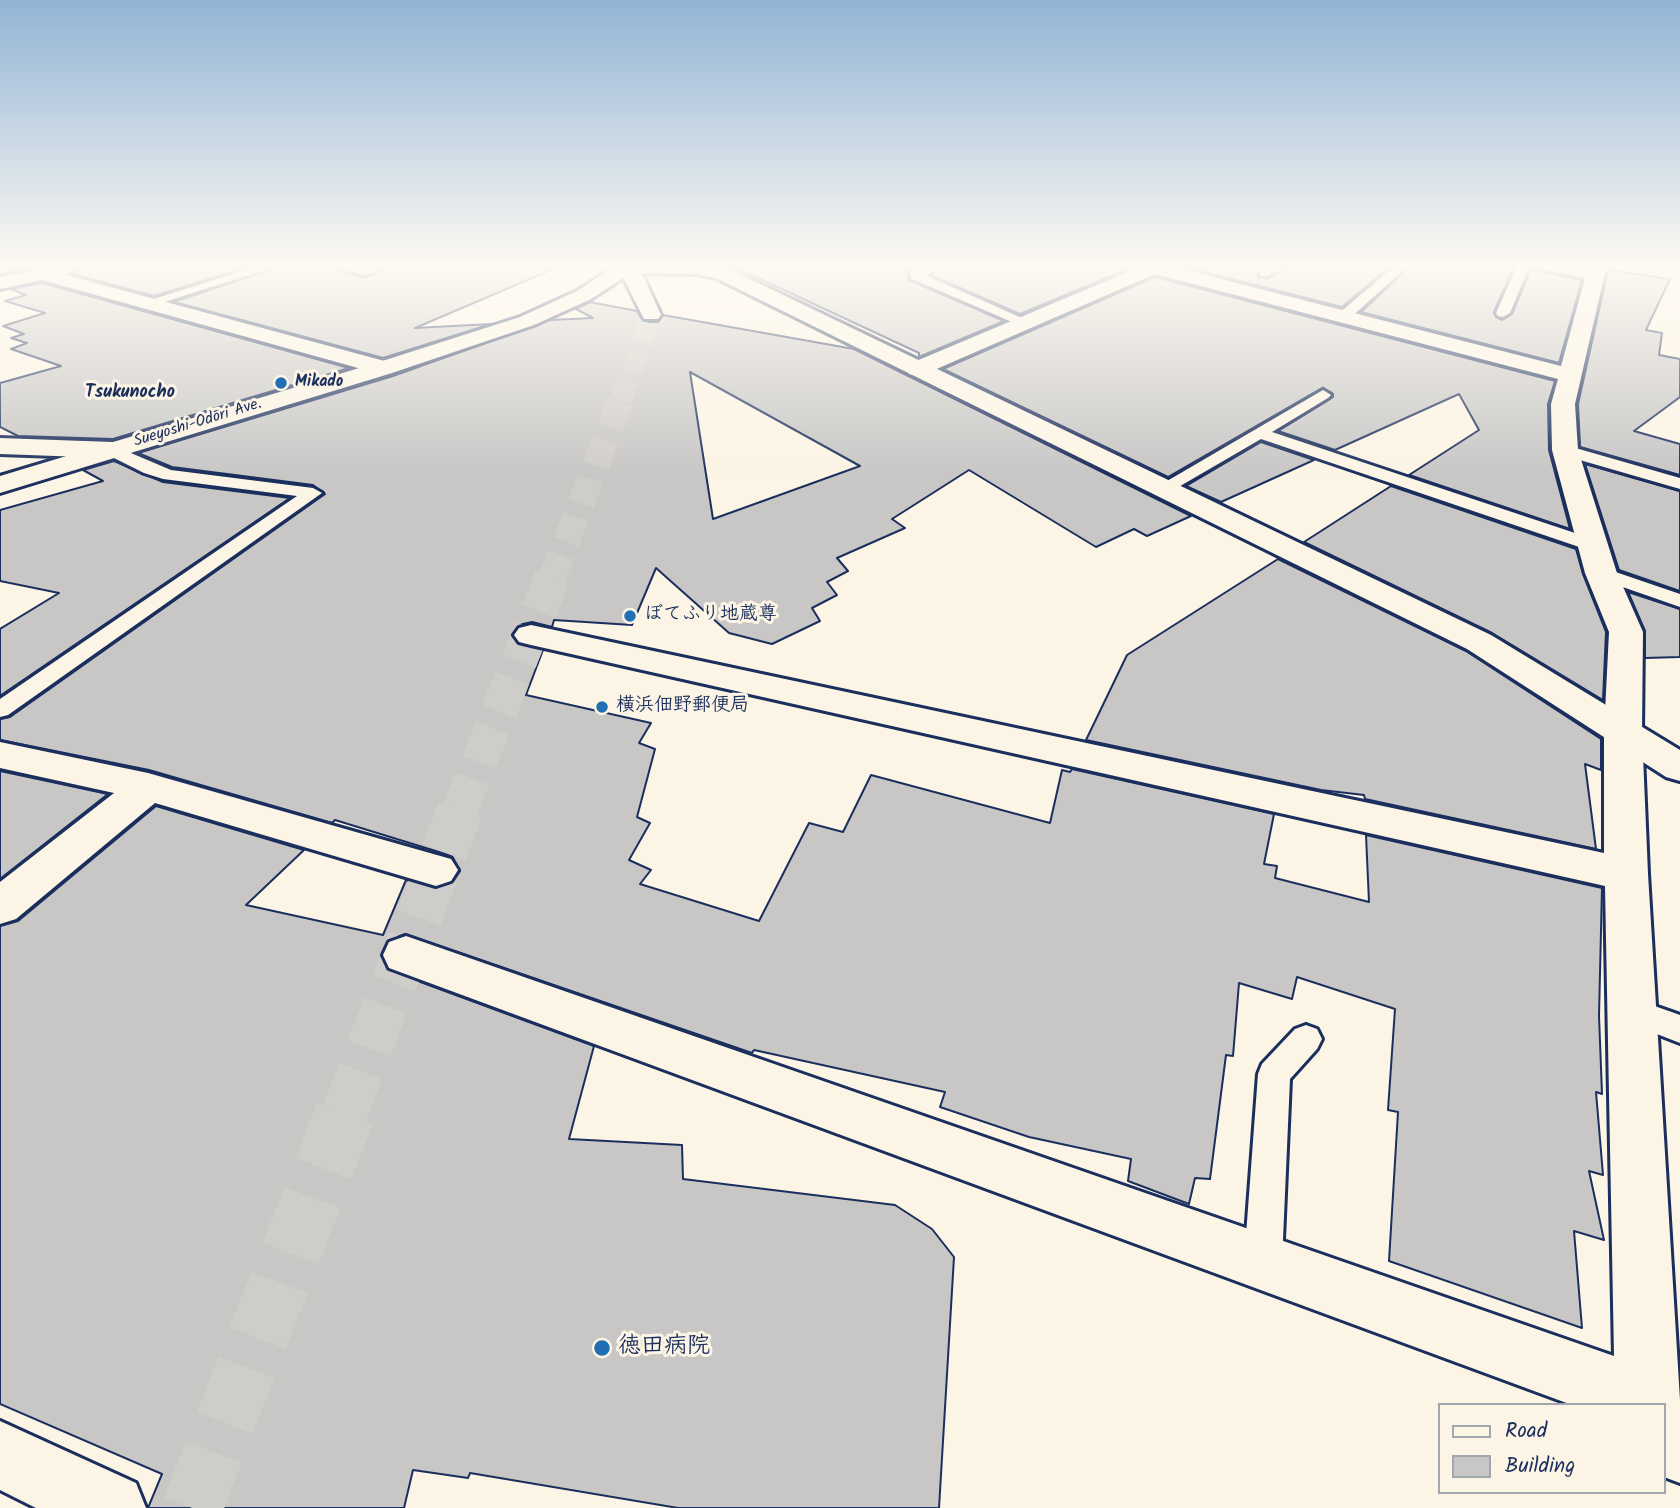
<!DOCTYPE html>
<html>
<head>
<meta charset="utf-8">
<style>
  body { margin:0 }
  #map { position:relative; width:1680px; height:1508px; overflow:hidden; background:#fcf5e5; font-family:Kalam,sans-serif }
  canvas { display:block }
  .legend { position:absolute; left:1438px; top:1403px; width:228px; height:91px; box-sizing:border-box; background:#fcf5e5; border:2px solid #a2a6af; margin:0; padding:9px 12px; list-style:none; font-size:21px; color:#1b2f5e }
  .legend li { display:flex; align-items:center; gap:14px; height:35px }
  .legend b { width:35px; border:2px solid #a2a6af }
</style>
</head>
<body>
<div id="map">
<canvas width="1680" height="1508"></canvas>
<ul class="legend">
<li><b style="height:9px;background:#fcf5e5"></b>Road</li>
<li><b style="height:19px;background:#c8c7c6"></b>Building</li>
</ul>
</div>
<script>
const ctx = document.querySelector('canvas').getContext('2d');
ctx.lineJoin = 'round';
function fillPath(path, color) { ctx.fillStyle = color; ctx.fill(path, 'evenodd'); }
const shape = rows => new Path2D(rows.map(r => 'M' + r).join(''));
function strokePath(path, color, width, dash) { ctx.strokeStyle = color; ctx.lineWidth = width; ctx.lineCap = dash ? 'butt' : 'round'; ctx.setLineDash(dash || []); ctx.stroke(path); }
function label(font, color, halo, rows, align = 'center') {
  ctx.font = font + ' Kalam,"Klee One",sans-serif'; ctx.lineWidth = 6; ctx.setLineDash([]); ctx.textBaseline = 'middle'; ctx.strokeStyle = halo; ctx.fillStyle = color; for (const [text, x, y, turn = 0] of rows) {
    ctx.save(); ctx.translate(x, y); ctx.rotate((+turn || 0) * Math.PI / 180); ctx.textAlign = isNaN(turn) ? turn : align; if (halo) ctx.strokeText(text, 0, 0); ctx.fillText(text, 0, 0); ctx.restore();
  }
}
const building = shape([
  [0,264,55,264,0,274,0,264],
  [73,264,257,264,154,296,73,274,78,270,73,264],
  [286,264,320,264,364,278,397,264,565,264,415,328,491,324,383,358,174,302,286,264],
  [728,264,907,264,912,269,907,272,909,280,1004,321,919,357,919,353,728,264],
  [931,264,1126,264,1130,268,1020,314,933,276,935,267,931,264],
  [1173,264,1267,264,1259,268,1257,276,1268,279,1290,264,1393,264,1342,307,1173,264],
  [1413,264,1515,264,1494,312,1496,317,1502,320,1512,314,1532,266,1535,271,1582,280,1559,363,1361,312,1413,264],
  [1608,270,1670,279,1646,330,1662,333,1659,355,1680,359,1680,397,1634,431,1680,444,1680,475,1580,447,1578,404,1608,270],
  [1155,277,1555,381,1548,404,1549,450,1570,529,1409,475,1479,430,1459,394,1335,450,1278,431,1333,397,1332,393,1322,388,1168,477,943,369,1155,277],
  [42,283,349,368,113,439,18,436,0,427,0,383,61,366,11,349,27,343,11,338,24,334,3,326,45,313,5,301,26,295,11,289,42,283],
  [590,302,637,311,644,322,658,322,663,315,854,349,1191,516,1147,536,1134,529,1096,547,969,470,892,519,905,528,837,558,848,571,827,582,837,595,812,608,820,621,772,644,729,633,656,568,632,625,554,620,552,627,532,622,518,625,511,635,517,644,543,650,526,695,651,723,639,743,655,749,637,817,650,823,629,860,651,870,640,884,759,921,809,823,843,832,871,775,1050,823,1062,770,1070,772,1072,769,1274,814,1264,864,1277,866,1275,878,1369,902,1366,835,1602,888,1599,1016,1602,1094,1596,1092,1603,1175,1589,1171,1604,1240,1574,1231,1582,1328,1389,1261,1398,1112,1388,1110,1395,1009,1297,977,1292,999,1239,983,1233,1056,1226,1055,1210,1179,1195,1178,1189,1204,1128,1181,1131,1159,1029,1137,940,1107,945,1092,754,1050,752,1053,405,934,387,941,381,956,388,970,594,1046,569,1139,682,1145,683,1179,895,1205,932,1229,954,1257,939,1508,678,1508,470,1473,468,1478,413,1470,404,1508,148,1508,162,1474,0,1404,0,926,18,921,156,806,304,850,246,905,383,935,406,880,437,888,452,883,460,871,452,856,335,820,332,823,149,770,0,740,0,719,10,717,325,494,313,485,172,467,138,453,393,376,550,320,593,318,576,309,590,302],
  [690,372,860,466,713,519,690,372],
  [1261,442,1314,460,1221,502,1186,486,1261,442],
  [114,461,163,482,290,498,0,696,0,629,59,593,0,581,0,510,103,481,83,470,114,461],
  [1585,464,1680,491,1680,591,1619,570,1585,464],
  [1391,486,1576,549,1583,574,1606,632,1603,700,1492,633,1304,542,1391,486],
  [1278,559,1466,651,1601,739,1601,770,1585,764,1596,849,1365,799,1364,795,1321,790,1086,740,1127,655,1278,559],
  [1628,592,1680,609,1680,657,1645,658,1645,631,1628,592],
  [0,771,108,794,0,879,0,771]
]);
const pedestrianTunnelFar4 = shape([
  [621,401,651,315]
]);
const pedestrianTunnelFar3 = shape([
  [551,580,621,400]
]);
const pedestrianTunnelFar2 = shape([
  [459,812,552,578]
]);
const pedestrianTunnelFar1 = shape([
  [344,1114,460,810]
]);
const pedestrianTunnel = shape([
  [192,1508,345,1113]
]);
const service = shape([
  [265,264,283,264,152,306,142,306,141,303,265,264],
  [323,264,365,267,376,264,394,264,365,275,323,264],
  [909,264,924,264,932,267,932,273,925,275,1031,322,1024,326,1019,325,910,278,910,272,918,270,909,264],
  [1273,264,1288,264,1268,276,1260,276,1260,270,1273,264],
  [1397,264,1410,264,1348,320,1338,320,1338,314,1397,264],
  [1518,264,1530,264,1510,313,1503,317,1498,316,1496,313,1518,264],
  [1323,390,1331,395,1328,398,1272,432,1599,541,1602,545,1592,551,1585,549,1261,439,1170,492,1158,492,1155,488,1323,390],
  [112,445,171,470,313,488,322,493,8,715,0,717,0,699,297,496,163,479,144,473,106,454,104,450,106,446,112,445],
  [1565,445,1680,478,1680,489,1559,454,1557,450,1559,446,1565,445],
  [1601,567,1680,594,1680,607,1594,577,1591,573,1594,569,1601,567],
  [1632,998,1680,1015,1680,1043,1621,1020,1616,1011,1621,1002,1632,998],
  [1306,1025,1317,1029,1322,1039,1317,1049,1290,1079,1282,1262,1276,1275,1263,1281,1250,1275,1244,1262,1258,1074,1262,1064,1295,1029,1306,1025]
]);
const minor = shape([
  [69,264,76,269,66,275,392,363,395,368,392,373,376,373,42,280,0,289,0,277,69,264],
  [1129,264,1171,264,1170,266,1561,366,1585,278,1536,268,1534,264,1570,264,1588,268,1589,264,1607,264,1575,404,1578,450,1617,573,1643,632,1642,732,1648,874,1680,1400,1680,1483,1664,1477,1664,1405,1572,1405,389,968,383,955,389,942,406,936,1614,1356,1605,886,531,645,519,642,514,635,519,628,531,625,1604,853,1604,732,1609,632,1585,573,1552,450,1551,404,1558,379,1155,274,925,374,917,376,909,374,906,369,909,364,1135,269,1129,264],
  [0,438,112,442,121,444,125,450,121,456,112,458,0,454,0,438],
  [0,742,148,773,451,859,458,870,451,881,436,886,155,803,16,919,0,924,0,882,114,793,0,768,0,742],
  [0,1421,136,1483,146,1508,36,1508,0,1490,0,1421]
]);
const tertiary = shape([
  [619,264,705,264,729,269,1491,635,1680,750,1680,781,1666,777,1467,649,716,278,697,274,631,273,591,299,534,325,392,373,0,493,0,476,376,363,520,317,577,291,619,264]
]);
const secondary = shape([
  [620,264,634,264,643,276,661,315,658,319,644,319,618,267,620,264]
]);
const primary = shape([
  [619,264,637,264,634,271,627,273,620,271,619,264]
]);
const markers = [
  [281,383,7,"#1f6fb2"],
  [630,616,7,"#1f6fb2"],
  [602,707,7,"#1f6fb2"],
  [602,1348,9,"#1f6fb2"]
];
const farPoinames = [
  ["Mikado",295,383]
];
const farStreetnames = [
  ["Sueyoshi-Odōri Ave.",198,424,-17]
];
const farNeighbourhoodnames = [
  ["Tsukunocho",130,394]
];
const poiNames = [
  ["ぼてふり地蔵尊",644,616],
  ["横浜佃野郵便局",616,707]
];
const nearPoinames = [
  ["徳田病院",618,1348]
];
fillPath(building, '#c8c7c6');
strokePath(building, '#1b2f5e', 2);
strokePath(pedestrianTunnelFar4, '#cfcdca', 21, [21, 10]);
strokePath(pedestrianTunnelFar3, '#cfcdca', 27, [27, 14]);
strokePath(pedestrianTunnelFar2, '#cfcdca', 36, [36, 18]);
strokePath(pedestrianTunnelFar1, '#cfcdca', 46, [46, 24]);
strokePath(pedestrianTunnel, '#cfcdca', 60, [60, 31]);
strokePath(service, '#1b2f5e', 6);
strokePath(minor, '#1b2f5e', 6);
strokePath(tertiary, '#1b2f5e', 6);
strokePath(secondary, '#1b2f5e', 6);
strokePath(primary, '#1b2f5e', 6);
fillPath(service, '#fcf5e5');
fillPath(minor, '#fcf5e5');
fillPath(tertiary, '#fcf5e5');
fillPath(secondary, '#fcf5e5');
fillPath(primary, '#fcf5e5');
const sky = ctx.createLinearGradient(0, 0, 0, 475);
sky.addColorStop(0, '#92b4d5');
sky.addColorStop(0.56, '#fefaf3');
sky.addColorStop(1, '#fefaf300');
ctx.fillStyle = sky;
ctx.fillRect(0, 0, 1680, 475);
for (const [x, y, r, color] of markers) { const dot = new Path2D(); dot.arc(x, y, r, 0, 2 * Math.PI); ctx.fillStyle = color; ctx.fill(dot); strokePath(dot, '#fcf5e5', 2.5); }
label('bold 16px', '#1b2f5e', '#fcf5e5', farPoinames, 'left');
label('16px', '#1b2f5e', '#fcf5e5', farStreetnames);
label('bold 18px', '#1b2f5e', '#fcf5e5', farNeighbourhoodnames);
label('bold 19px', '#1b2f5e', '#fcf5e5', poiNames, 'left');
label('bold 23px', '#1b2f5e', '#fcf5e5', nearPoinames, 'left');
</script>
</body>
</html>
